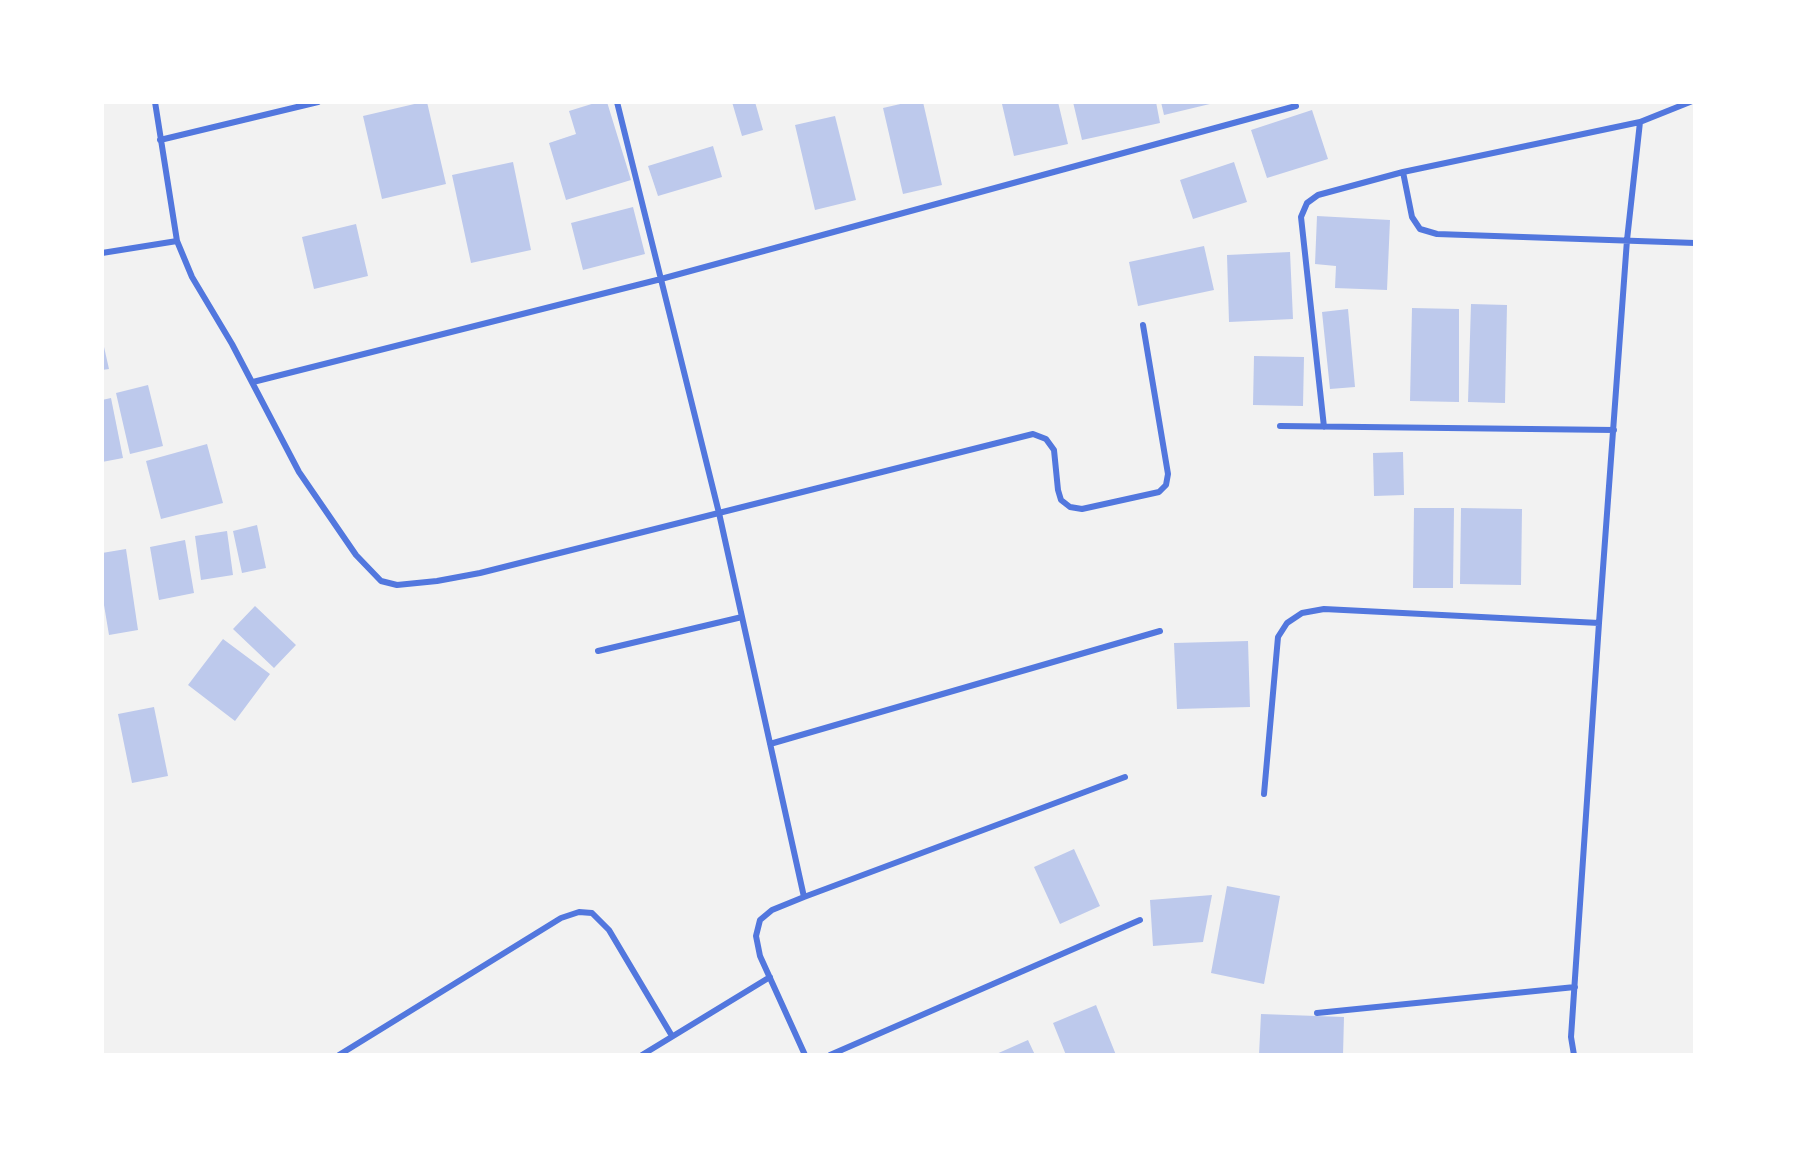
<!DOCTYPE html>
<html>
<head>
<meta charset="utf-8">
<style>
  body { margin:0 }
  #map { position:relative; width:1797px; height:1157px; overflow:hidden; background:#f2f2f2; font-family:Figtree,sans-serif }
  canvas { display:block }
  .frame { position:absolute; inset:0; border:104px solid #fff; pointer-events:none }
</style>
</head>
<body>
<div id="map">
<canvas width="1797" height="1157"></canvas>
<div class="frame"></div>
</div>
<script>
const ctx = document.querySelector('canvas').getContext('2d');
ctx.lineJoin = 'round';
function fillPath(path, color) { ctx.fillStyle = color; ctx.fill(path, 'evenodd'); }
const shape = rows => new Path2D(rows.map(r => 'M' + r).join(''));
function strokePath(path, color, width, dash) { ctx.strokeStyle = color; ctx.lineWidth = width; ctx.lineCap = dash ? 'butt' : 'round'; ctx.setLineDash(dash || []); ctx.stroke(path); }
const building = shape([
  [423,102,427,102,446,184,382,199,363,116],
  [598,102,607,102,631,180,566,200,549,143,576,134,569,111],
  [732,102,755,102,763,130,742,136],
  [909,102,923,102,942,185,903,194,883,108],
  [1012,102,1058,102,1068,144,1014,156,1002,104],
  [1073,102,1156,102,1160,123,1082,140],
  [1161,102,1214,102,1214,103,1164,115],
  [1312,110,1328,159,1267,178,1251,130],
  [835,116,856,200,815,210,795,125],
  [713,146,722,177,658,196,648,166],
  [513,162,531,250,471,263,452,175],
  [1234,162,1247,202,1193,219,1180,180],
  [633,207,645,254,583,270,571,223],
  [1317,216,1390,220,1387,290,1335,288,1336,266,1315,264],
  [356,224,368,276,314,289,302,237],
  [1204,246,1214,290,1138,306,1129,262],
  [1290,252,1293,319,1229,322,1227,255],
  [1471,304,1507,305,1505,403,1468,402],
  [1412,308,1459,309,1459,402,1410,401],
  [1348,309,1355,387,1330,389,1322,312],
  [102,338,109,369,102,370],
  [1254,356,1304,357,1303,406,1253,405],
  [148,385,163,446,130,454,116,393],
  [111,398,123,458,102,462,102,400],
  [207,444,223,503,161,519,146,461],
  [1403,452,1404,495,1374,496,1373,453],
  [1414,508,1454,508,1453,588,1413,588],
  [1461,508,1522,509,1521,585,1460,584],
  [257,525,266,568,242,573,233,531],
  [227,531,233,575,201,580,195,536],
  [185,540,194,593,159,600,150,547],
  [126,549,138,630,109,635,102,593,102,553],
  [255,606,296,645,274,668,233,629],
  [223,639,270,674,235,721,188,685],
  [1248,641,1250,707,1177,709,1174,643],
  [154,707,168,776,132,783,118,714],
  [1074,849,1100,906,1060,924,1034,867],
  [1227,886,1280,896,1264,984,1211,973],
  [1212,895,1203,942,1153,946,1150,900],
  [1096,1005,1116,1055,1066,1055,1053,1023],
  [1261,1014,1344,1017,1343,1055,1259,1055],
  [1028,1040,1035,1055,994,1055]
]);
const minor = shape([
  [155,102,177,241,192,277,232,344,299,472,356,555,381,581,397,585,437,581,480,573,1033,434,1046,439,1054,450,1058,490,1061,500,1070,507,1082,509,1159,492,1166,485,1168,474,1143,325],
  [617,102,719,513,804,897,772,910,760,920,756,936,760,956,805,1055],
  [160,140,318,102],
  [1403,172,1412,217,1420,229,1437,234,1695,243],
  [102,253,177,241],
  [253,382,661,279,1296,106],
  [1280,426,1614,430],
  [1324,427,1301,217,1307,203,1318,195,1403,172,1640,122,1690,102],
  [598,651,742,617],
  [770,744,1160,631],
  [1264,794,1278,637,1287,623,1302,613,1324,609,1599,623],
  [804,897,1125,777],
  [1317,1013,1575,987],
  [339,1055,561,918,579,912,592,913,609,930,672,1036],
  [642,1055,770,977],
  [830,1055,1140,920],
  [1574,1055,1571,1037,1599,623,1627,240,1640,122]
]);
fillPath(building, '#bdc9ec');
strokePath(minor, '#5277de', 6);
</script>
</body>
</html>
